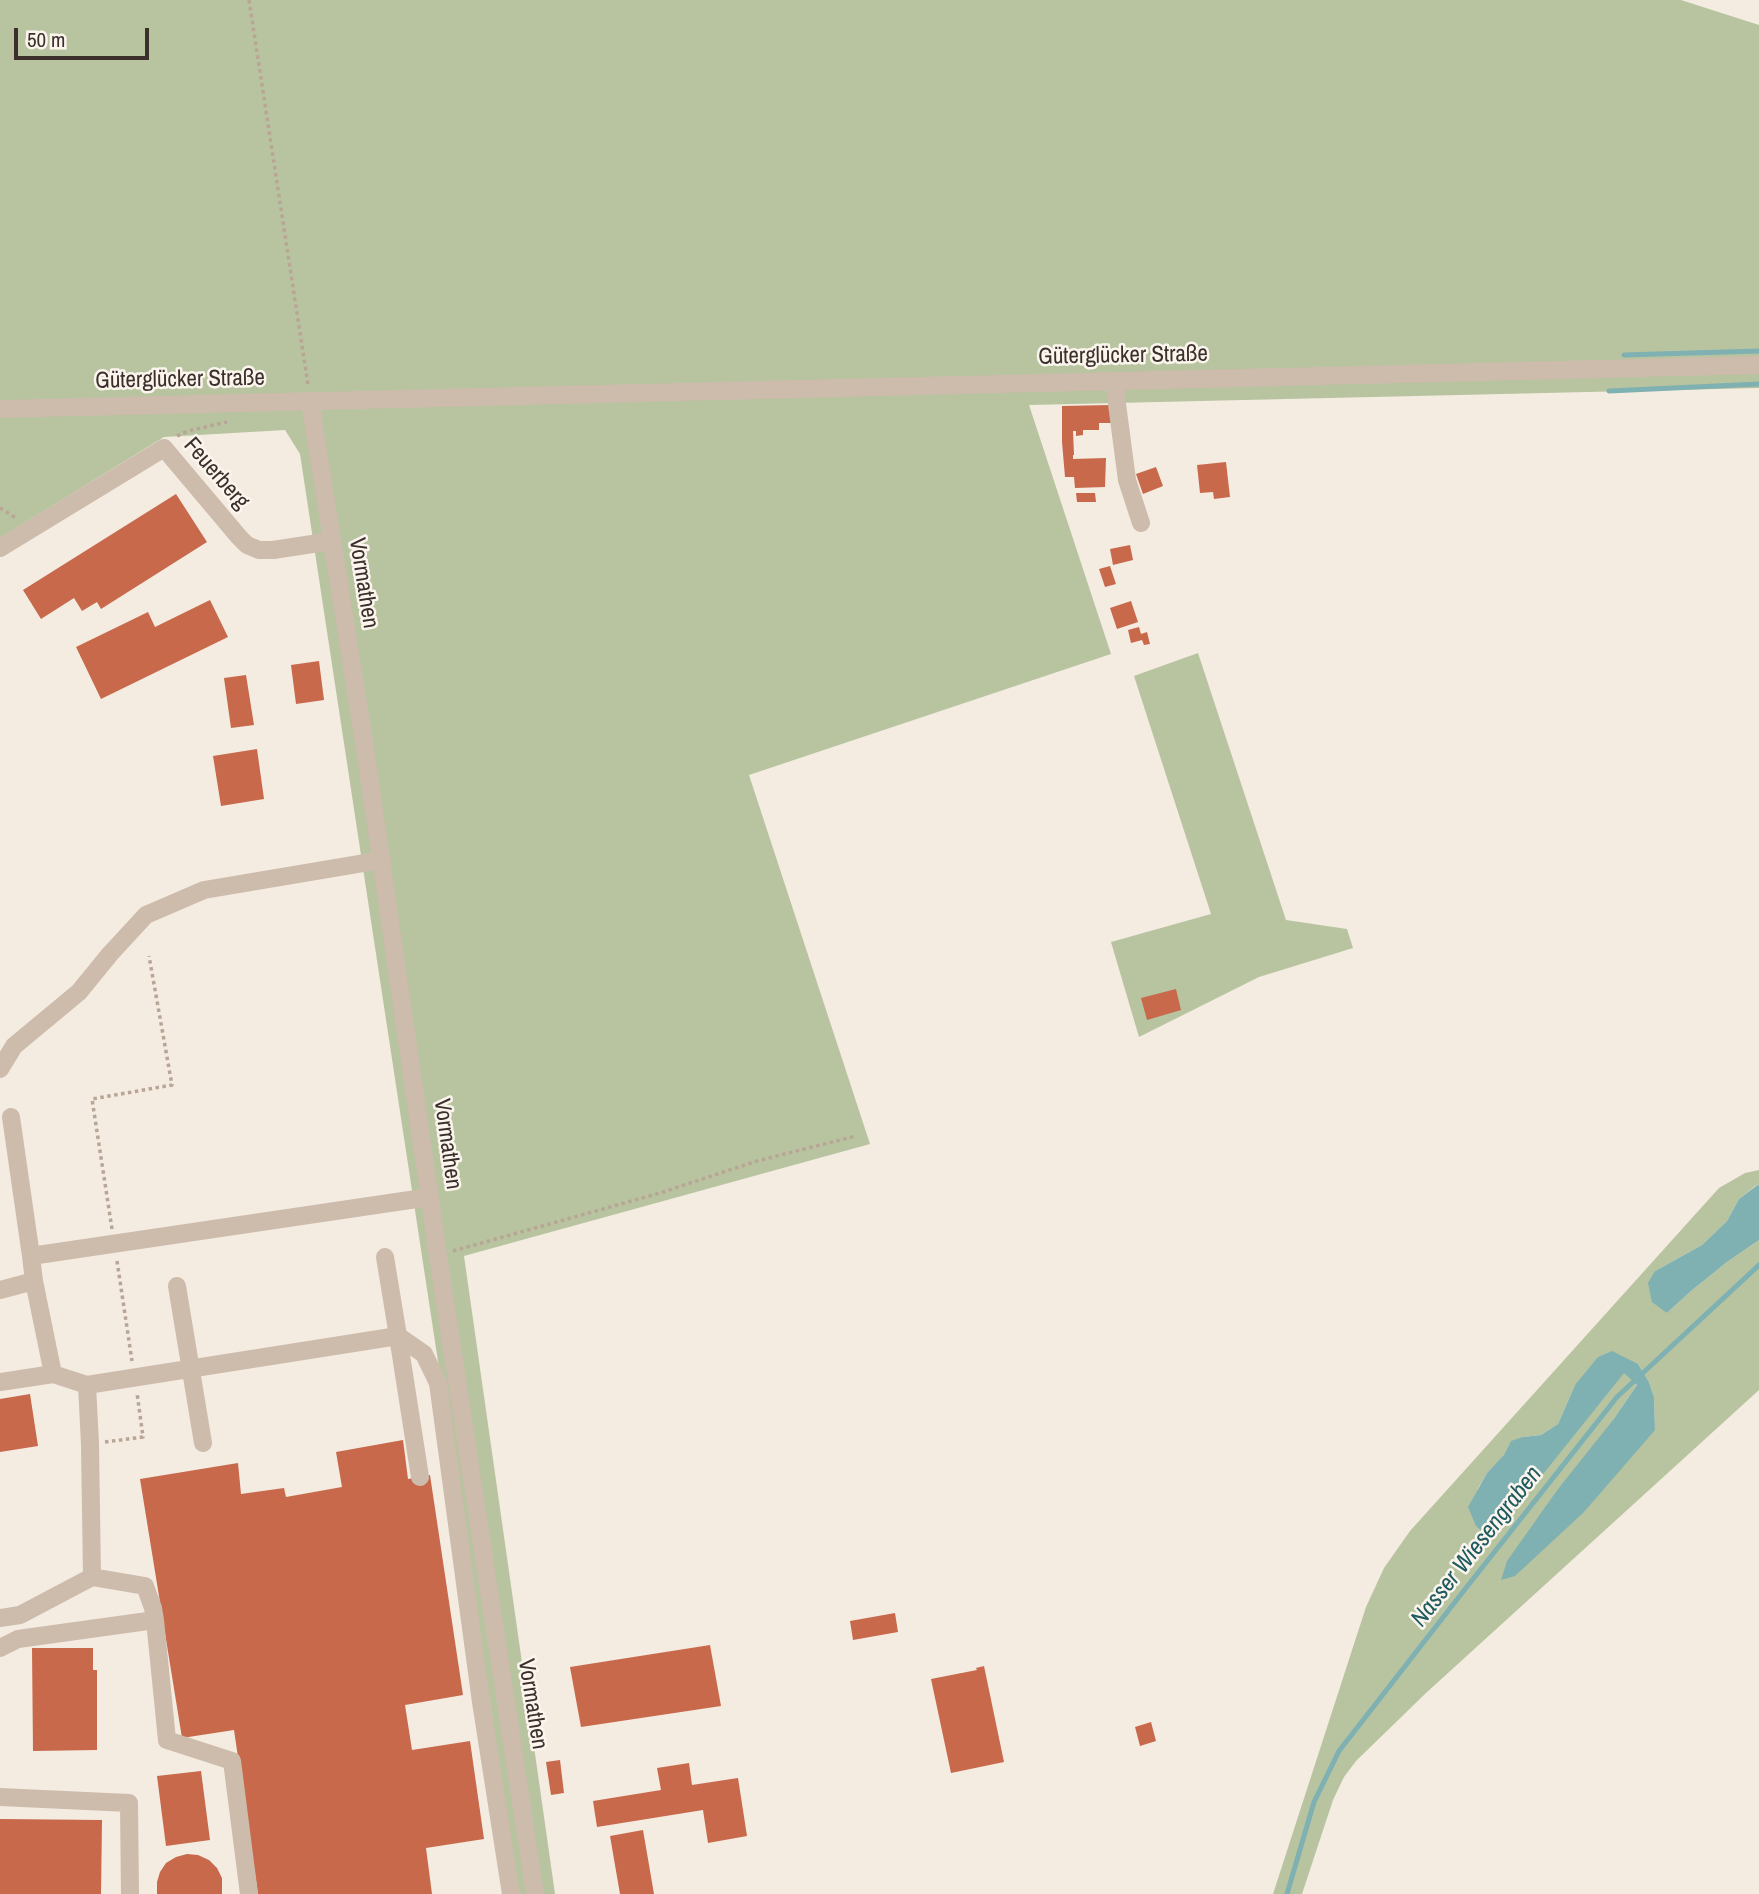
<!DOCTYPE html>
<html>
<head>
<meta charset="utf-8">
<style>
  body { margin:0 }
  #map { position:relative; width:1759px; height:1894px; overflow:hidden; background:#f4ebe1; font-family:"Archivo Narrow",sans-serif }
  canvas { display:block }
  .scale { position:absolute; left:14px; top:28px; width:135px; height:32px; box-sizing:border-box; border:4px solid #3b302b; border-top:0; padding-left:9px; font-size:21px; line-height:24px; white-space:nowrap; color:#3b302b; -webkit-text-stroke:5px #fbf5ee; paint-order:stroke }
</style>
</head>
<body>
<div id="map">
<canvas width="1759" height="1894"></canvas>
<div class="scale">50 m</div>
</div>
<script>
const ctx = document.querySelector('canvas').getContext('2d');
ctx.lineJoin = 'round';
function fillPath(path, color) { ctx.fillStyle = color; ctx.fill(path, 'evenodd'); }
const shape = rows => new Path2D(rows.map(r => 'M' + r).join(''));
function strokePath(path, color, width, dash) { ctx.strokeStyle = color; ctx.lineWidth = width; ctx.lineCap = dash ? 'butt' : 'round'; ctx.setLineDash(dash || []); ctx.stroke(path); }
function label(font, color, halo, rows, align = 'center') {
  ctx.font = font + ' "Archivo Narrow",sans-serif'; ctx.lineWidth = 5; ctx.setLineDash([]); ctx.textBaseline = 'middle'; ctx.strokeStyle = halo; ctx.fillStyle = color; for (const [text, x, y, turn = 0] of rows) {
    ctx.save(); ctx.translate(x, y); ctx.rotate((+turn || 0) * Math.PI / 180); ctx.textAlign = isNaN(turn) ? turn : align; if (halo) ctx.strokeText(text, 0, 0); ctx.fillText(text, 0, 0); ctx.restore();
  }
}
const green = shape([
  [0,0,1681,0,1759,25,1759,388,1029,405,1111,654,749,775,870,1144,464,1256,555,1894,519,1894,300,454,285,430,164,437,0,538],
  [1198,653,1286,920,1347,929,1353,948,1259,977,1139,1037,1111,942,1211,914,1134,676],
  [1759,1170,1759,1185,1755,1186,1739,1199,1727,1221,1702,1245,1655,1271,1667,1313,1691,1291,1727,1262,1759,1240,1759,1390,1426,1693,1356,1761,1344,1777,1333,1800,1302,1894,1273,1894,1366,1607,1384,1568,1410,1531,1719,1188,1745,1173],
  [1638,1364,1649,1382,1654,1397,1655,1430,1613,1420,1637,1385,1624,1372,1477,1490,1487,1473,1523,1437,1541,1435,1558,1424,1575,1385]
]);
const water = shape([
  [1759,1185,1759,1240,1727,1262,1691,1291,1667,1313,1652,1302,1648,1283,1655,1271,1702,1245,1727,1221,1739,1199,1756,1186],
  [1612,1351,1638,1364,1649,1382,1654,1397,1655,1430,1584,1512,1515,1576,1501,1580,1507,1561,1558,1489,1613,1420,1637,1385,1624,1373,1491,1539,1476,1526,1468,1507,1487,1473,1504,1455,1511,1441,1523,1437,1541,1435,1558,1424,1575,1385,1598,1357]
]);
const stream = shape([
  [1624,355,1759,351],
  [1609,391,1759,384],
  [1287,1894,1314,1802,1339,1751,1462,1593,1617,1397,1759,1265]
]);
const building = shape([
  [1111,405,1112,423,1099,423,1099,430,1083,430,1083,435,1076,436,1076,431,1073,431,1074,455,1073,455,1073,459,1106,458,1105,487,1075,488,1074,477,1065,477,1062,442,1062,406],
  [1226,462,1230,497,1214,499,1213,492,1200,493,1197,465],
  [1156,467,1163,486,1143,494,1136,474],
  [1076,493,1095,493,1096,502,1077,502],
  [176,494,207,542,101,609,97,602,82,611,74,598,41,619,23,590],
  [1130,545,1133,560,1113,565,1110,549],
  [1110,566,1116,584,1105,587,1099,569],
  [210,600,228,637,101,699,76,647,148,612,155,627],
  [1131,601,1138,622,1117,629,1110,608],
  [1139,627,1141,634,1147,632,1150,644,1144,645,1142,640,1131,643,1128,630],
  [319,661,324,700,296,704,291,665],
  [246,675,254,725,231,728,224,678],
  [257,749,264,799,221,806,213,756],
  [1176,989,1181,1010,1147,1020,1141,998],
  [30,1394,38,1446,0,1452,0,1399],
  [403,1440,408,1479,430,1475,463,1695,405,1705,412,1750,470,1741,484,1839,426,1848,432,1894,258,1894,234,1730,182,1738,140,1479,238,1463,241,1494,284,1488,286,1497,342,1487,336,1452],
  [895,1613,898,1632,853,1640,850,1621],
  [710,1645,721,1706,581,1727,570,1667],
  [32,1648,93,1648,93,1670,97,1670,97,1750,33,1751],
  [984,1666,1004,1762,951,1773,931,1679,977,1670,976,1668],
  [1151,1722,1156,1741,1140,1746,1135,1727],
  [560,1760,564,1793,551,1795,546,1762],
  [689,1763,692,1785,738,1778,747,1836,708,1843,703,1810,597,1827,593,1801,661,1790,657,1768],
  [201,1771,210,1840,166,1846,157,1776],
  [0,1819,102,1820,101,1894,0,1894],
  [643,1830,654,1894,620,1894,610,1836],
  [187,1854,198,1855,209,1860,217,1868,222,1878,222,1894,157,1894,157,1882,160,1872,166,1863,176,1857]
]);
const path = shape([
  [249,0,308,385],
  [177,436,188,431,227,422],
  [0,508,16,518],
  [112,1229,92,1099,172,1085,149,956],
  [453,1251,660,1193,757,1161,856,1136],
  [117,1261,132,1361],
  [105,1442,143,1437,137,1393]
]);
const minor = shape([
  [1116,381,1117,404,1127,480,1141,523],
  [310,401,365,748,438,1255,535,1894],
  [0,409,1759,365],
  [0,548,164,448,239,537,247,545,259,550,273,550,332,541],
  [0,1069,14,1046,79,992,110,954,146,915,204,890,382,860],
  [11,1117,31,1256],
  [385,1257,398,1336,424,1354,438,1383,481,1702,511,1894],
  [177,1286,203,1443],
  [0,1290,34,1281],
  [53,1374,87,1385,398,1336,420,1477],
  [0,1382,53,1374,34,1281,31,1256,430,1197],
  [87,1385,90,1444,92,1577,145,1586,153,1608,155,1620],
  [0,1618,20,1615,92,1577],
  [0,1648,18,1639,155,1620,167,1740,232,1761,249,1894],
  [0,1797,129,1803,130,1894]
]);
const streetNames = [
  ["Güterglücker Straße",1123,356,-1],
  ["Güterglücker Straße",180,380,-1],
  ["Feuerberg",216,474,49],
  ["Vormathen",363,583,81],
  ["Vormathen",447,1144,82],
  ["Vormathen",532,1704,81]
];
const waterNames = [
  ["Nasser Wiesengraben",1477,1547,-52]
];
fillPath(green, '#b8c4a0');
fillPath(water, '#7fb0b2');
strokePath(stream, '#7fb0b2', 5);
fillPath(building, '#c8694b');
strokePath(path, '#b9a596', 3.5, [3.5, 3.5]);
strokePath(minor, '#cdbbac', 18);
label('23px', '#3b302b', '#fbf5ee', streetNames);
label('italic 24px', '#1f5a5e', '#fbf5ee', waterNames);
</script>
</body>
</html>
